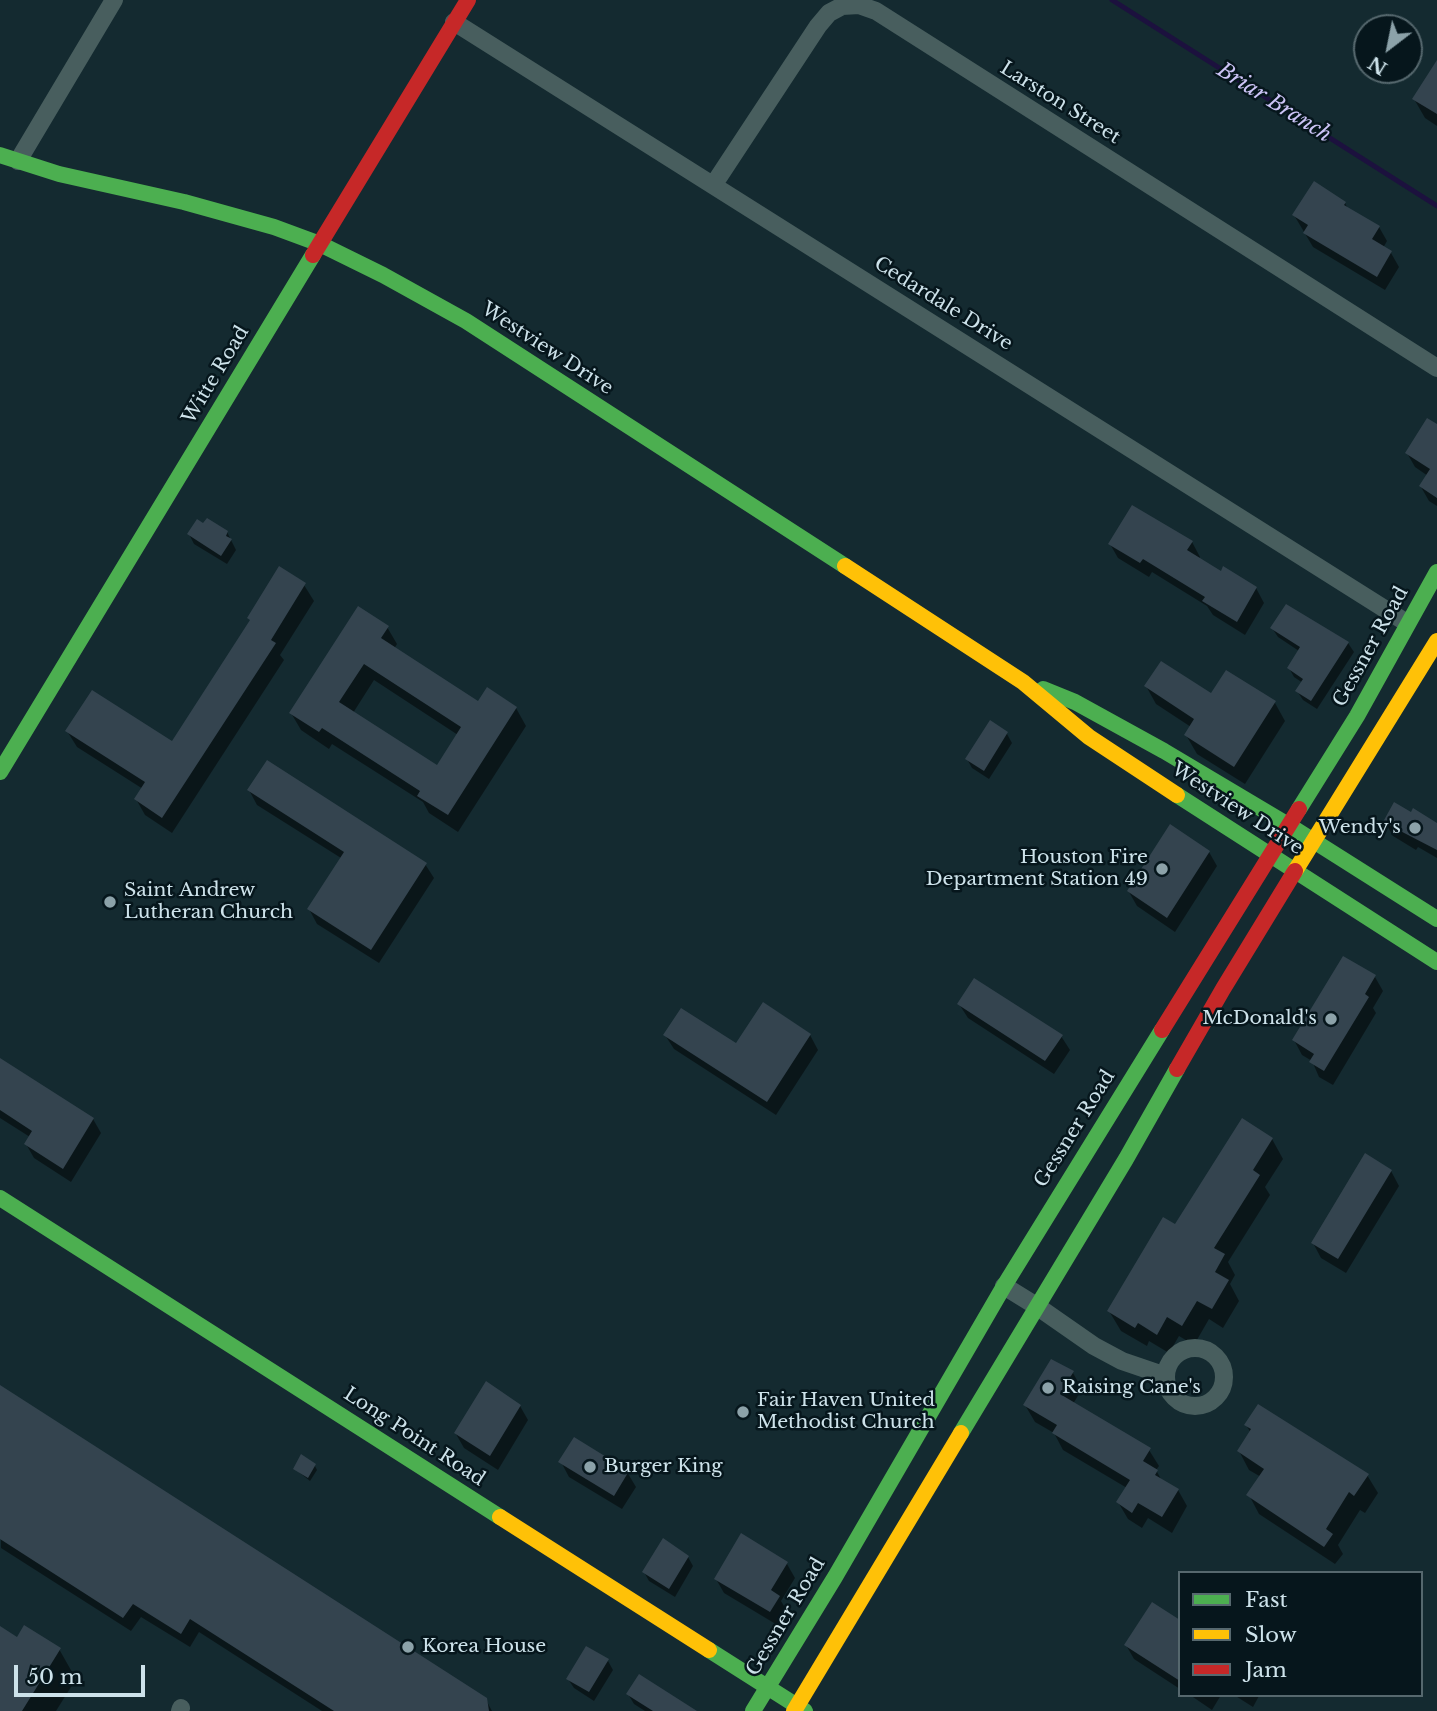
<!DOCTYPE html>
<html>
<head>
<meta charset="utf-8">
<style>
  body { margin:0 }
  #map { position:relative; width:1437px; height:1711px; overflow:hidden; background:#142a30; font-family:"Libre Baskerville",serif }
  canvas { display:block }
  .legend { position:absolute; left:1178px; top:1571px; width:245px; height:126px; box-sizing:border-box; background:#06161c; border:2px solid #56686e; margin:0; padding:9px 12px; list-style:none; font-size:21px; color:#cde2ea }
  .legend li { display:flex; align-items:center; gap:14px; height:35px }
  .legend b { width:35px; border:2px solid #56686e }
  .north { position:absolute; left:1353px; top:14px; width:70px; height:70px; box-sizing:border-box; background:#06161c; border:2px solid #56686e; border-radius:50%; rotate:212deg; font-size:19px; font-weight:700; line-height:28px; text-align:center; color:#cde2ea }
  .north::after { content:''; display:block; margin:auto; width:24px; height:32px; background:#8ca2a9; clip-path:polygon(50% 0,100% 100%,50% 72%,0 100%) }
  .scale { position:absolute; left:14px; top:1665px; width:131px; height:32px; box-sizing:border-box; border:4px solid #cde2ea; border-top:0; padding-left:9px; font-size:21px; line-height:24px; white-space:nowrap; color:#cde2ea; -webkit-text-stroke:5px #06161c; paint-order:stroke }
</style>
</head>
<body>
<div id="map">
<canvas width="1437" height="1711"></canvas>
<ul class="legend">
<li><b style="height:9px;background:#4caf50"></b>Fast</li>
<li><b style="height:9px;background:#ffc107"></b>Slow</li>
<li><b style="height:9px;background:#c62828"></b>Jam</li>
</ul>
<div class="north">N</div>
<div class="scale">50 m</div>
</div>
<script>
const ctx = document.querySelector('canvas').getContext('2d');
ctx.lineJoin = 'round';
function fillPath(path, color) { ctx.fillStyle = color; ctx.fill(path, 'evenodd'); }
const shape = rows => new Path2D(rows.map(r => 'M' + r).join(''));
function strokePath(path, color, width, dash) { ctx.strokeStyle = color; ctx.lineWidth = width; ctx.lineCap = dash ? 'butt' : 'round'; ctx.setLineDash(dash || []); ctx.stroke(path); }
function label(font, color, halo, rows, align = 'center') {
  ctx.font = font + ' "Libre Baskerville",serif'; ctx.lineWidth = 5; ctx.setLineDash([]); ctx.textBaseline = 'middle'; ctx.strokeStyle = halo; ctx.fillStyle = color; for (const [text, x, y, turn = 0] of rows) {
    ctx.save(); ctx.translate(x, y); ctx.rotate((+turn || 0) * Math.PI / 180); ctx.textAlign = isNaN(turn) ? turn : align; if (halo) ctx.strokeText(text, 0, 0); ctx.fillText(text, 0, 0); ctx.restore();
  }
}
const shadow = shape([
  [1437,63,1437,126,1425,118,1414,99],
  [1345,203,1348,209,1379,227,1387,241,1383,248,1391,253,1399,267,1385,290,1313,247,1294,215],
  [1437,427,1437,506,1429,501,1421,487,1428,476,1415,467,1407,453],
  [227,532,236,550,227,564,194,544,189,534],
  [1192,542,1200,557,1199,559,1221,573,1256,588,1264,603,1245,635,1213,615,1207,606,1152,572,1149,577,1118,558,1110,544],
  [304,585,314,601,280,655,284,660,172,833,145,815,136,799,143,789,77,747,67,731,173,744],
  [387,627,397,644,394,649,479,703,487,690,516,708,526,726,458,832,429,813,423,802,332,744,329,749,301,730,291,713],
  [374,680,458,735,438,767,353,713],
  [1272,628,1348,643,1354,652,1317,709,1303,700,1297,691,1303,683,1294,677,1289,668,1299,651,1278,637],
  [1146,686,1275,703,1285,721,1245,784,1197,754,1186,735,1191,727,1156,704],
  [990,723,1007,734,1012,743,989,779,972,768,967,759],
  [249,790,425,864,434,878,379,963,317,924,309,909,341,858,257,805],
  [1385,822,1437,825,1437,858,1418,847,1416,850,1393,836],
  [1209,852,1217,866,1175,932,1137,906,1129,892],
  [1375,977,1383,991,1373,1008,1376,1013,1333,1085,1319,1077,1312,1061,1302,1055,1294,1040],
  [959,1004,1061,1036,1070,1050,1054,1074,968,1018],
  [665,1035,736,1045,810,1035,818,1050,776,1115,674,1049],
  [0,1060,93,1119,101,1133,71,1182,34,1158,26,1144,30,1137,0,1118],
  [1272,1139,1283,1159,1265,1187,1270,1195,1228,1262,1235,1275,1230,1284,1239,1301,1223,1328,1209,1319,1194,1345,1179,1336,1169,1353,1149,1341,1147,1346,1121,1331,1109,1311,1176,1227],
  [1391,1171,1399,1186,1346,1273,1321,1258,1313,1243],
  [1073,1373,1082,1389,1073,1404,1149,1450,1159,1466,1156,1470,1162,1481,1178,1490,1187,1506,1172,1533,1148,1518,1142,1528,1128,1519,1118,1502,1127,1488,1063,1450,1054,1433,1035,1422,1025,1405],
  [0,1387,486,1700,492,1711,322,1711,199,1632,190,1647,141,1617,131,1631,1,1548],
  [520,1406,528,1420,498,1470,464,1448,456,1434],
  [1246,1425,1367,1475,1378,1493,1365,1513,1360,1510,1338,1545,1343,1554,1335,1564,1259,1514,1249,1495,1261,1477,1249,1470,1239,1451,1251,1433],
  [561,1462,627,1472,636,1487,622,1509,569,1477],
  [315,1466,317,1470,310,1481,295,1469],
  [688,1557,693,1566,675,1597,649,1581,644,1572],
  [787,1564,795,1578,781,1601,787,1611,779,1626,724,1593,716,1579],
  [1180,1622,1180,1689,1134,1659,1126,1645],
  [0,1628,18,1639,59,1649,76,1679,56,1711,0,1711],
  [608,1661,613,1670,594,1701,574,1688,568,1679],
  [628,1694,687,1711,645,1711,634,1704],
  [1190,1695,1221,1695,1212,1710],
  [1234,1695,1259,1695,1259,1696,1253,1707]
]);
const stream = shape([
  [1112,0,1437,206]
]);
const building = shape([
  [1437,60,1437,114,1412,99],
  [1314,181,1346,202,1344,205,1380,226,1372,239,1392,251,1377,277,1303,233,1308,225,1292,215],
  [1427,418,1437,424,1437,498,1419,486,1430,469,1405,453],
  [1132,505,1193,541,1187,550,1221,571,1223,566,1257,587,1237,622,1202,601,1205,597,1143,559,1140,563,1108,544],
  [207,518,228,531,226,536,232,539,221,556,187,534,197,519,203,523],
  [279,566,306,583,271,640,276,643,162,818,134,799,145,782,65,731,92,690,172,741,250,620,247,618],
  [1286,604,1349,642,1311,701,1295,691,1303,679,1287,668,1300,647,1270,628],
  [358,606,389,626,381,638,478,701,487,687,517,707,448,815,417,796,420,791,322,728,319,732,289,713],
  [364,664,461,727,437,765,339,702],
  [1161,661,1211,693,1226,670,1276,701,1234,767,1184,735,1194,719,1144,686],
  [990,720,1008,732,984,771,965,759],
  [267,760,427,863,371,950,307,909,344,852,247,790],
  [1394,802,1411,812,1413,808,1437,823,1437,850,1383,822],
  [1170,824,1210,851,1167,918,1127,891],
  [1343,956,1376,975,1365,994,1369,997,1324,1071,1309,1062,1314,1054,1292,1040],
  [974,978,1063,1035,1045,1061,957,1004],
  [763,1002,811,1034,767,1102,663,1035,681,1008,736,1043],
  [0,1058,94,1118,63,1169,24,1144,32,1131,0,1110],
  [1242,1118,1273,1138,1253,1170,1260,1175,1214,1248,1225,1254,1215,1272,1229,1280,1212,1309,1197,1301,1182,1326,1167,1317,1157,1335,1138,1323,1135,1328,1107,1311,1163,1217,1175,1224],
  [1365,1153,1392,1170,1338,1259,1311,1243],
  [1051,1359,1074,1371,1060,1394,1151,1448,1143,1461,1158,1470,1155,1475,1179,1489,1162,1517,1138,1503,1132,1513,1116,1502,1130,1480,1052,1433,1057,1425,1023,1405],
  [486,1381,521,1405,490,1456,454,1433],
  [0,1385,487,1698,489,1711,334,1711,190,1619,181,1634,133,1604,123,1618,0,1539],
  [1258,1404,1369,1474,1354,1496,1349,1492,1326,1529,1333,1534,1324,1547,1246,1495,1264,1469,1237,1451,1251,1429,1244,1425],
  [574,1437,629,1471,614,1496,558,1462],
  [301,1454,316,1464,308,1478,293,1469],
  [741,1533,788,1562,771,1590,780,1596,770,1612,714,1579],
  [663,1538,689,1556,669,1589,642,1572],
  [1152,1602,1180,1620,1180,1681,1124,1645],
  [24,1625,61,1648,22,1711,0,1711,0,1626,17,1637],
  [586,1646,609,1659,589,1692,566,1679],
  [639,1674,697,1711,653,1711,626,1694]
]);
const street = shape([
  [454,22,1407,623],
  [18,161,114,0],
  [714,184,818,26,829,13,842,6,859,5,876,11,1437,368],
  [1004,1286,1038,1307,1094,1346,1122,1361,1166,1376],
  '1166 1377a29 29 0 1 1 58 0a29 29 0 1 1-58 0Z',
  [180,1711,181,1708]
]);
const fast = shape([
  [0,155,59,174,184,202,274,227,320,244,383,275,466,321,845,566],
  [1043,689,1075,702,1164,751,1290,826,1437,919],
  [0,772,313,255],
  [1177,795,1437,962],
  [1299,809,1357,716,1437,572],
  [0,1198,500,1517],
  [961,1433,1126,1159,1177,1069],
  [709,1650,805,1711],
  [753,1711,835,1577,1004,1286,1162,1030]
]);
const slow = shape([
  [845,566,1023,682,1089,737,1177,795],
  [1295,871,1437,641],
  [500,1517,709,1650],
  [794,1711,961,1433]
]);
const jam = shape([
  [313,255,468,0],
  [1162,1030,1299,809],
  [1177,1069,1223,989,1295,871]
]);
const markers = [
  [1415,828,7,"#8ca2a9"],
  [1162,869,7,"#8ca2a9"],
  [110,902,7,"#8ca2a9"],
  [1331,1019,7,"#8ca2a9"],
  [1048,1388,7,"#8ca2a9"],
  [743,1412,7,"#8ca2a9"],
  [590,1467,7,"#8ca2a9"],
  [408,1647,7,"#8ca2a9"]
];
const streetNames = [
  ["Larston Street",1060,103,32],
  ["Cedardale Drive",943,304,32],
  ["Westview Drive",547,349,33],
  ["Witte Road",216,375,-59],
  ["Gessner Road",1371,647,-61],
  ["Westview Drive",1237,809,33],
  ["Gessner Road",1075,1129,-58],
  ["Long Point Road",414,1437,33],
  ["Gessner Road",786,1617,-59]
];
const poiNames = [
  ["Wendy's",1401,828,"right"],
  ["Houston Fire",1148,858,"right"],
  ["Department Station 49",1148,880,"right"],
  ["Saint Andrew",124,891],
  ["Lutheran Church",124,913],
  ["McDonald's",1317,1019,"right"],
  ["Raising Cane's",1062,1388],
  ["Fair Haven United",757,1401],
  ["Methodist Church",757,1423],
  ["Burger King",604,1467],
  ["Korea House",422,1647]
];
const waterNames = [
  ["Briar Branch",1274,103,32]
];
fillPath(shadow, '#0007');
strokePath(stream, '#1c113e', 5);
fillPath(building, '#34444f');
strokePath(street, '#485e5e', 18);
strokePath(fast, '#4caf50', 16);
strokePath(slow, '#ffc107', 16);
strokePath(jam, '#c62828', 16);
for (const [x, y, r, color] of markers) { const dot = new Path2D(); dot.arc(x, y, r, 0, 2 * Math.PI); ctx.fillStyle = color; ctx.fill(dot); strokePath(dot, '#06161c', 2.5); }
label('19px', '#cde2ea', '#06161c', streetNames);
label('19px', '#cde2ea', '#06161c', poiNames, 'left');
label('italic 21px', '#ccc4f6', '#06161c', waterNames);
</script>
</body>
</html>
